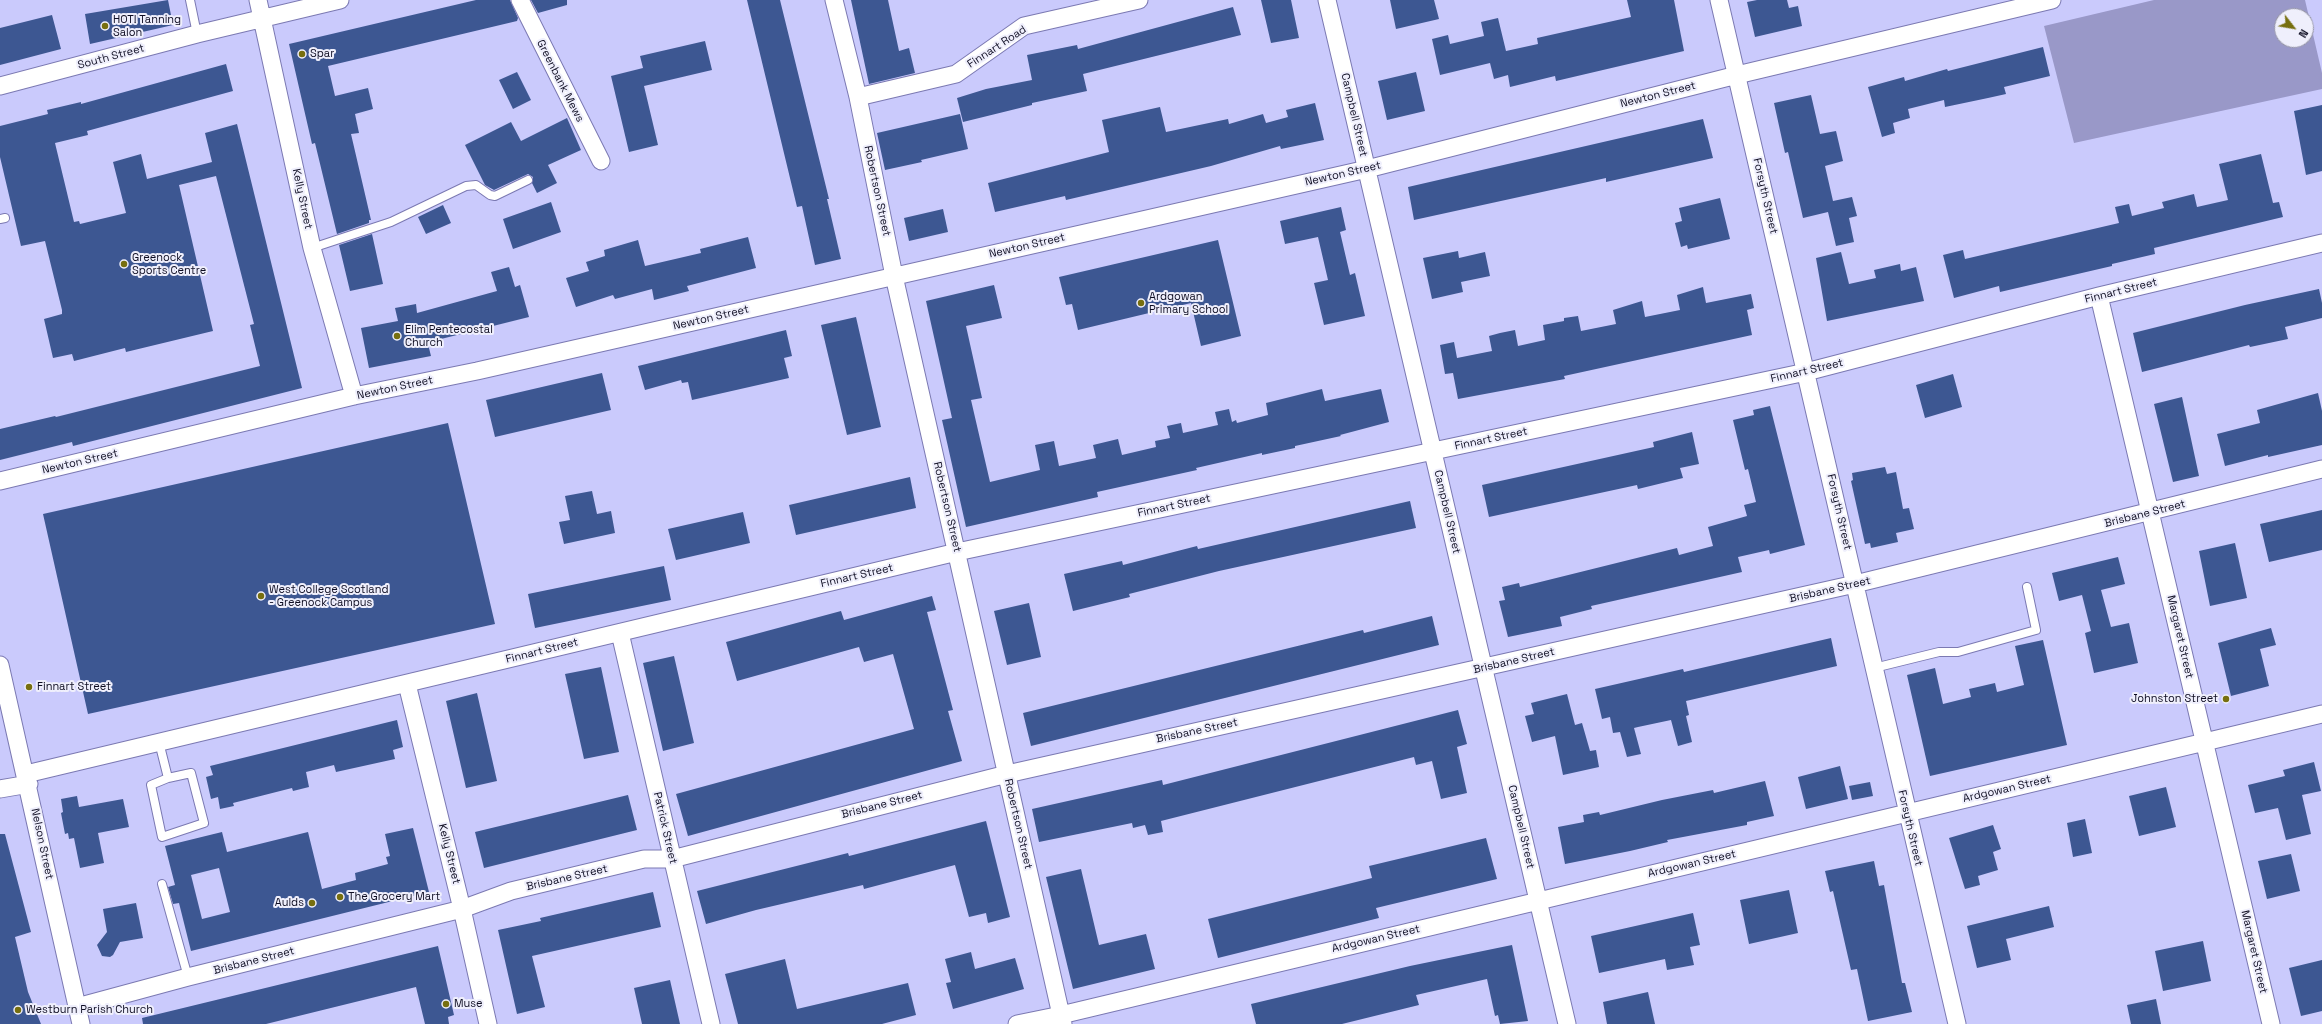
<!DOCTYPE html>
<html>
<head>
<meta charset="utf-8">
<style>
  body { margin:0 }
  #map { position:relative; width:2322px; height:1024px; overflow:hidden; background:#cacafc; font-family:"Space Grotesk",sans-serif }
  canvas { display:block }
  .north { position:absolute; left:2274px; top:8px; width:40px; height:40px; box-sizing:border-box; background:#efeffc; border:1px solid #9595a5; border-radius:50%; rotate:121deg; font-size:11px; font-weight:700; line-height:16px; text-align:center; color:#0e0d22 }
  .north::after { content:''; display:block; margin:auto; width:14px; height:18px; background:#776f0f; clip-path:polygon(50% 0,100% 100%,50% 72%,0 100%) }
</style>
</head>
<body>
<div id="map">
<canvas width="2322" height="1024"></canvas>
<div class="north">N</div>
</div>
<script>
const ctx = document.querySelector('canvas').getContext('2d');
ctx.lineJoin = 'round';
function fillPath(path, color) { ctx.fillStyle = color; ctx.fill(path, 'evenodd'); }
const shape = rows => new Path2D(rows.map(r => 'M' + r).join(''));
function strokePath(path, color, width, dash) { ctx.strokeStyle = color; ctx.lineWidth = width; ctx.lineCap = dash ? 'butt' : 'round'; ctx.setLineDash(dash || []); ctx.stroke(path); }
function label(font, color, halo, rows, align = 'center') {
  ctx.font = font + ' "Space Grotesk",sans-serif'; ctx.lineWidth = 4; ctx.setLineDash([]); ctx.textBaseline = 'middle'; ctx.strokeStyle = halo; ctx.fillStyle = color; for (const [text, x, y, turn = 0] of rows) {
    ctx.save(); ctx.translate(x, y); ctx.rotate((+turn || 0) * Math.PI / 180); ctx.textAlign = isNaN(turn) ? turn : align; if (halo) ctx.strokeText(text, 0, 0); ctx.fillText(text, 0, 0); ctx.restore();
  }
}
const green = shape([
  [2154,0,2305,0,2322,73,2322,89,2074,143,2044,26],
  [2282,16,2306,16,2306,40,2282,40]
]);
const building = shape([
  [168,0,173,25,90,44,85,14],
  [476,0,510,0,518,18,517,21,328,66,335,96,368,88,373,109,355,114,359,133,351,134,371,220,369,220,369,223,337,234,315,143,312,144,289,44],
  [531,0,567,0,567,5,538,13],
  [747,0,780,0,829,199,827,199,841,259,815,265,802,206,797,207],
  [851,0,888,0,899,51,909,48,915,73,869,84],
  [1261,0,1291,0,1299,38,1271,43],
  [1390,0,1434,0,1439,19,1396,29],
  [1627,0,1674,0,1684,51,1556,81,1555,76,1510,87,1508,75,1494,79,1490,63,1440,75,1432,39,1448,35,1450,44,1484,36,1481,22,1498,18,1506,51,1538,44,1537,38,1631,17],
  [1757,0,1787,0,1789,8,1798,6,1802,26,1755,37,1747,2],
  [1233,7,1241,35,1083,74,1087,91,1032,103,1032,105,963,122,957,98,986,89,1032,80,1027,55,1077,45,1078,49],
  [52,15,61,49,0,65,0,28],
  [705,41,712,70,644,86,658,145,629,152,611,76,643,68,640,56],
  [2043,47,2050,76,2004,87,2006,94,1988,98,1945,107,1944,100,1908,109,1910,118,1893,123,1895,133,1882,137,1868,87,1904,77,1905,81,1947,69,1948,71],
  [226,64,233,91,87,131,88,135,55,143,74,222,79,221,80,224,126,213,113,162,141,154,147,179,212,162,205,133,237,124,302,388,73,446,72,442,0,460,0,429,55,416,56,417,260,366,250,325,254,324,216,176,179,185,213,331,126,352,125,348,74,361,72,354,53,358,44,319,62,314,62,310,45,241,21,246,0,157,0,126,48,114,47,110,81,102,81,104],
  [517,72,531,100,513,109,499,80],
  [1416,72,1425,111,1387,120,1378,81],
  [1811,95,1820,134,1836,131,1843,161,1825,166,1833,201,1852,197,1857,216,1849,218,1854,242,1836,246,1828,212,1803,218,1788,152,1785,153,1774,103],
  [1315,103,1324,140,1281,149,1280,146,1211,166,1066,200,1065,196,995,212,988,183,1109,152,1102,120,1160,107,1166,132,1228,119,1229,124,1263,114,1266,123,1288,117,1286,110],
  [2322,105,2322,171,2306,175,2294,111],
  [960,114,968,149,921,160,922,162,885,170,877,133],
  [567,118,581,150,548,165,557,183,537,193,532,183,533,177,528,174,494,190,485,185,465,145,511,122,521,141],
  [1703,119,1713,158,1606,182,1606,178,1414,220,1408,187],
  [2261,154,2273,203,2279,202,2283,217,2154,248,2155,254,2112,264,2112,266,2000,292,1999,286,1954,298,1943,255,1963,250,1965,259,2119,223,2115,207,2129,204,2132,216,2164,208,2162,202,2194,194,2197,207,2228,200,2219,164],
  [1720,198,1730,239,1688,249,1687,245,1681,247,1675,223,1682,221,1679,208],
  [551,202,561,232,513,249,503,219],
  [443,205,451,223,426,234,418,217],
  [1341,207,1346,230,1340,232,1350,275,1355,273,1365,316,1324,325,1314,283,1328,280,1318,237,1285,244,1280,221],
  [943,209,948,232,909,241,904,218],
  [372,234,383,284,350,291,339,245],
  [748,237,756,268,687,286,689,291,654,300,652,289,615,299,613,295,576,307,566,278,589,271,586,262,605,256,604,250,638,240,645,266,701,253,700,249],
  [1218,240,1241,336,1201,346,1191,303,1078,330,1072,304,1066,305,1059,277],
  [1458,251,1459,258,1485,252,1490,276,1461,282,1463,292,1432,299,1423,258],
  [1841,252,1849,284,1876,278,1874,270,1900,264,1901,271,1916,267,1924,301,1827,321,1816,258],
  [509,267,515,287,520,285,529,317,433,341,434,343,428,344,431,356,369,368,361,328,398,321,395,308,416,304,417,313,497,291,491,272],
  [994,285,1002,318,966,326,982,398,971,400,990,482,1040,470,1035,445,1054,441,1059,466,1096,458,1093,445,1118,439,1122,455,1156,447,1155,441,1170,438,1167,426,1181,423,1183,433,1218,425,1215,412,1229,409,1232,422,1236,420,1237,423,1268,415,1266,403,1322,389,1325,401,1381,389,1389,422,1340,435,1341,436,1295,446,1295,448,1262,455,1262,453,1196,468,1197,470,1097,492,1098,497,966,527,942,420,952,418,926,301],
  [1703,287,1706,303,1751,294,1754,308,1747,310,1752,335,1564,376,1565,379,1458,399,1453,373,1445,374,1440,345,1454,342,1457,358,1492,351,1489,336,1500,333,1515,330,1518,346,1545,340,1543,325,1564,321,1564,318,1578,316,1581,331,1616,324,1613,310,1642,301,1645,317,1680,310,1677,295],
  [2319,289,2322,303,2322,318,2285,327,2288,339,2250,347,2249,345,2142,372,2133,333,2245,305],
  [856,317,881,427,847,435,821,325],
  [786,330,792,356,784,358,789,378,692,400,688,382,682,383,681,380,645,390,638,366],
  [602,373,611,410,495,437,486,400],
  [1953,374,1962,407,1925,418,1916,385],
  [2318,393,2322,411,2322,445,2268,457,2268,455,2225,466,2217,434,2260,423,2257,410],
  [2182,397,2199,476,2173,482,2154,404],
  [1770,406,1805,545,1770,554,1769,550,1738,557,1742,572,1591,606,1592,609,1560,617,1562,626,1508,637,1499,601,1505,600,1502,587,1519,583,1520,587,1677,548,1679,555,1713,546,1708,527,1747,516,1744,505,1756,502,1748,469,1745,470,1733,420,1754,415,1753,410],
  [448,423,495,624,88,714,43,514],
  [1692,432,1699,464,1680,468,1683,478,1638,489,1637,485,1489,517,1482,485,1654,447,1653,442],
  [1885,467,1887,474,1896,472,1903,509,1909,508,1914,529,1896,533,1898,542,1871,548,1870,543,1865,544,1851,481,1853,480,1852,473],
  [910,477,916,508,796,535,789,505],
  [592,491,597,514,611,511,615,533,564,544,559,522,570,520,565,496],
  [1410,501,1416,528,1219,571,1129,594,1130,597,1073,611,1064,574,1122,561,1123,565,1197,546,1198,549],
  [2322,510,2322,550,2269,562,2260,524],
  [743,512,750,543,676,560,668,529],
  [2235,543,2247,598,2210,606,2199,551],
  [2118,557,2125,584,2101,590,2111,627,2129,623,2138,663,2094,673,2085,633,2091,631,2082,595,2059,601,2052,573],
  [664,566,671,600,535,628,528,594],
  [932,596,936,610,927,612,953,710,948,711,962,761,688,836,676,794,914,729,893,654,864,662,859,647,737,681,726,642,841,611,844,620],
  [1029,603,1041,657,1007,665,994,611],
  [1432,616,1439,645,1031,746,1023,713,1363,630,1364,633],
  [2271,628,2276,645,2260,649,2269,686,2231,696,2218,643],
  [1831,638,1837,666,1686,701,1689,715,1686,716,1692,742,1678,746,1671,720,1638,727,1634,728,1641,754,1627,757,1620,732,1613,733,1610,717,1602,719,1595,689,1683,669,1684,672],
  [2043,640,2067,745,1930,776,1907,675,1935,668,1943,704,1971,697,1969,689,1995,683,1997,692,2024,685,2015,646],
  [674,656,694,743,663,751,643,663],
  [601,667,619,752,584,759,565,674],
  [477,693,497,781,466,788,446,701],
  [1567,694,1575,725,1582,723,1590,751,1596,750,1599,767,1563,775,1555,736,1532,742,1525,716,1534,714,1531,703],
  [1458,710,1467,744,1457,747,1467,793,1441,799,1432,761,1416,765,1414,757,1161,821,1163,832,1148,835,1145,825,1133,828,1132,823,1039,842,1032,809,1162,780,1163,785],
  [397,720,403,747,393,750,395,759,336,772,334,765,306,772,309,787,293,791,292,788,233,803,234,806,220,809,218,797,211,799,206,777,213,775,210,766],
  [2314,762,2321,791,2302,795,2311,834,2286,840,2278,808,2255,813,2248,785,2285,776,2283,770],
  [1840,766,1848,799,1806,809,1798,777],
  [1765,781,1774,816,1747,822,1747,825,1667,840,1668,842,1630,851,1565,864,1558,827,1584,822,1583,815,1599,812,1600,815,1662,800,1713,790,1714,793],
  [1870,782,1873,796,1852,800,1849,786],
  [2166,787,2176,827,2139,836,2129,796],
  [628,795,637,830,484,868,475,832],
  [77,796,79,807,123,799,129,827,98,833,104,863,80,868,74,838,69,839,68,833,65,834,61,813,63,812,61,799],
  [2085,819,2092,853,2073,857,2067,823],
  [986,821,1010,917,988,923,986,913,969,917,955,865,864,889,863,885,756,910,706,924,697,891,848,853,849,856],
  [1993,825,2001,849,1993,852,1998,870,1978,876,1980,885,1965,889,1949,838],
  [413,828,429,892,191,951,179,903,173,904,168,887,175,885,165,846,222,832,227,852,308,832,322,889,356,880,355,873,388,864,386,857,390,856,385,834],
  [219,868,230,912,202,919,191,875],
  [0,834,5,834,31,932,15,937,28,992,41,1024,0,1024],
  [1486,838,1497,879,1376,908,1379,918,1218,958,1208,919,1372,878,1369,866],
  [2291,854,2300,891,2267,899,2258,861],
  [1874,861,1879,886,1884,885,1902,983,1905,983,1912,1012,1868,1021,1857,969,1851,970,1833,891,1830,892,1825,871],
  [1081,869,1099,945,1146,934,1155,969,1073,989,1046,877],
  [1789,890,1798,933,1749,944,1740,900],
  [653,892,661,927,532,956,545,1007,517,1014,498,930,541,921,540,918],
  [136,903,143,938,120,942,113,955,110,957,102,956,97,945,107,932,103,909],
  [2049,906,2054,927,2006,939,2011,960,1977,968,1967,926],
  [1693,913,1700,945,1690,947,1694,965,1667,970,1665,959,1599,973,1591,936],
  [2203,941,2211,981,2163,991,2155,951],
  [1512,945,1528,1021,1500,1024,1498,1015,1495,1016,1487,979,1416,995,1419,1005,1342,1024,1256,1024,1251,1004,1410,966],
  [438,946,454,1015,448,1017,449,1024,425,1024,416,987,266,1024,143,1024,142,1018],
  [971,952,975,969,1015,958,1024,989,953,1009,946,983,951,982,945,959],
  [785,959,797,1009,908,983,916,1015,882,1024,738,1024,725,974],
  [2322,960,2322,1011,2301,1016,2289,968],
  [670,980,680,1024,642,1024,634,988],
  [1648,992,1655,1024,1607,1024,1603,1002],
  [2156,999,2161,1024,2131,1024,2127,1005]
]);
const service = shape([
  [190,0,197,34],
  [0,219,5,218],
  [312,248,391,222,466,186,476,185,490,195,495,196,528,180],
  [1874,668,1939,652,1958,652,2036,630,2027,587],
  [159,742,168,778],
  [191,773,204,823,162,837,151,785,168,778,191,773],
  [162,884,188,977]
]);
const minor = shape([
  [258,0,312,248,354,396],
  [520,0,601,161],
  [834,0,858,97,894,276,1061,1015,2322,714],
  [1327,0,1567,1024],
  [1719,0,1957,1024],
  [0,86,197,34,340,0],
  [858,97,956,74,1024,26,1139,0],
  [2099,296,2271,1024],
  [0,481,354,396,477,371,1367,169,1737,75,2052,0],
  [620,633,711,1024],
  [0,665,81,1024],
  [407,684,462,909,488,1024],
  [26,774,957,552,1806,372,2099,296,2322,243],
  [0,789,29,784],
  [77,1007,188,977,462,909,511,891,644,859,672,859,1007,774,1855,584,2322,469],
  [1017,1024,1061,1015,1063,1024]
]);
const markers = [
  [105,26,4,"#776f0f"],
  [302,54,4,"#776f0f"],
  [124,264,4,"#776f0f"],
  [1141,303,4,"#776f0f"],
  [397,336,4,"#776f0f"],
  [261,596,4,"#776f0f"],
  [29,687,4,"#776f0f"],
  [2226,699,4,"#776f0f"],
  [340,897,4,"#776f0f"],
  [312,903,4,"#776f0f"],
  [446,1004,4,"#776f0f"],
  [18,1010,4,"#776f0f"]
];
const poiNames = [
  ["HOT! Tanning",113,20],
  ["Salon",113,33],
  ["Spar",310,54],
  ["Greenock",132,258],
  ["Sports Centre",132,271],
  ["Ardgowan",1149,297],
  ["Primary School",1149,310],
  ["Elim Pentecostal",405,330],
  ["Church",405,343],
  ["West College Scotland",269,590],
  ["- Greenock Campus",269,603],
  ["Finnart Street",37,687],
  ["Johnston Street",2218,699,"right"],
  ["The Grocery Mart",348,897],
  ["Aulds",304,903,"right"],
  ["Muse",454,1004],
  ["Westburn Parish Church",26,1010]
];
const streetNames = [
  ["Finnart Road",997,47,-33],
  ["South Street",111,57,-15],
  ["Greenbank Mews",560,81,63],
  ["Newton Street",1658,95,-14],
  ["Campbell Street",1354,115,77],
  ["Newton Street",1343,174,-13],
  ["Robertson Street",877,191,78],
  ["Forsyth Street",1765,196,77],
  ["Kelly Street",302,199,78],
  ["Newton Street",1027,246,-13],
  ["Finnart Street",2121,291,-14],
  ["Newton Street",711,318,-13],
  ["Finnart Street",1807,371,-13],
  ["Newton Street",395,388,-12],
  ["Finnart Street",1491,439,-12],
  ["Newton Street",80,462,-13],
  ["Finnart Street",1174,506,-12],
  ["Robertson Street",947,507,77],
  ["Campbell Street",1447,512,77],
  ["Forsyth Street",1839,512,77],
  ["Brisbane Street",2145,514,-14],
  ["Finnart Street",857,576,-13],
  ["Brisbane Street",1830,590,-13],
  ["Margaret Street",2180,637,77],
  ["Finnart Street",542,651,-14],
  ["Brisbane Street",1514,661,-13],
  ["Brisbane Street",1197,731,-12],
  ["Ardgowan Street",2007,789,-13],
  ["Brisbane Street",882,805,-14],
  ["Robertson Street",1018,824,77],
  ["Campbell Street",1521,827,77],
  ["Patrick Street",665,828,77],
  ["Forsyth Street",1910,828,77],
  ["Nelson Street",42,844,78],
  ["Kelly Street",449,854,76],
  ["Ardgowan Street",1692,864,-13],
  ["Brisbane Street",567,878,-13],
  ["Ardgowan Street",1376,939,-13],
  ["Margaret Street",2254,952,77],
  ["Brisbane Street",254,961,-14]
];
fillPath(green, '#9998c8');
fillPath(building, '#3d5792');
strokePath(service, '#7b79b2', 10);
strokePath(minor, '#7b79b2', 19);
strokePath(service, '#fff', 8);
strokePath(minor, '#fff', 17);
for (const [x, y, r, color] of markers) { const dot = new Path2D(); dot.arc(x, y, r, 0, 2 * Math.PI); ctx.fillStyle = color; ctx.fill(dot); strokePath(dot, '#efeffc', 1.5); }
label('11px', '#0e0d22', '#efeffc', poiNames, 'left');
label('11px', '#0e0d22', '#efeffc', streetNames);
</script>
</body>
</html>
